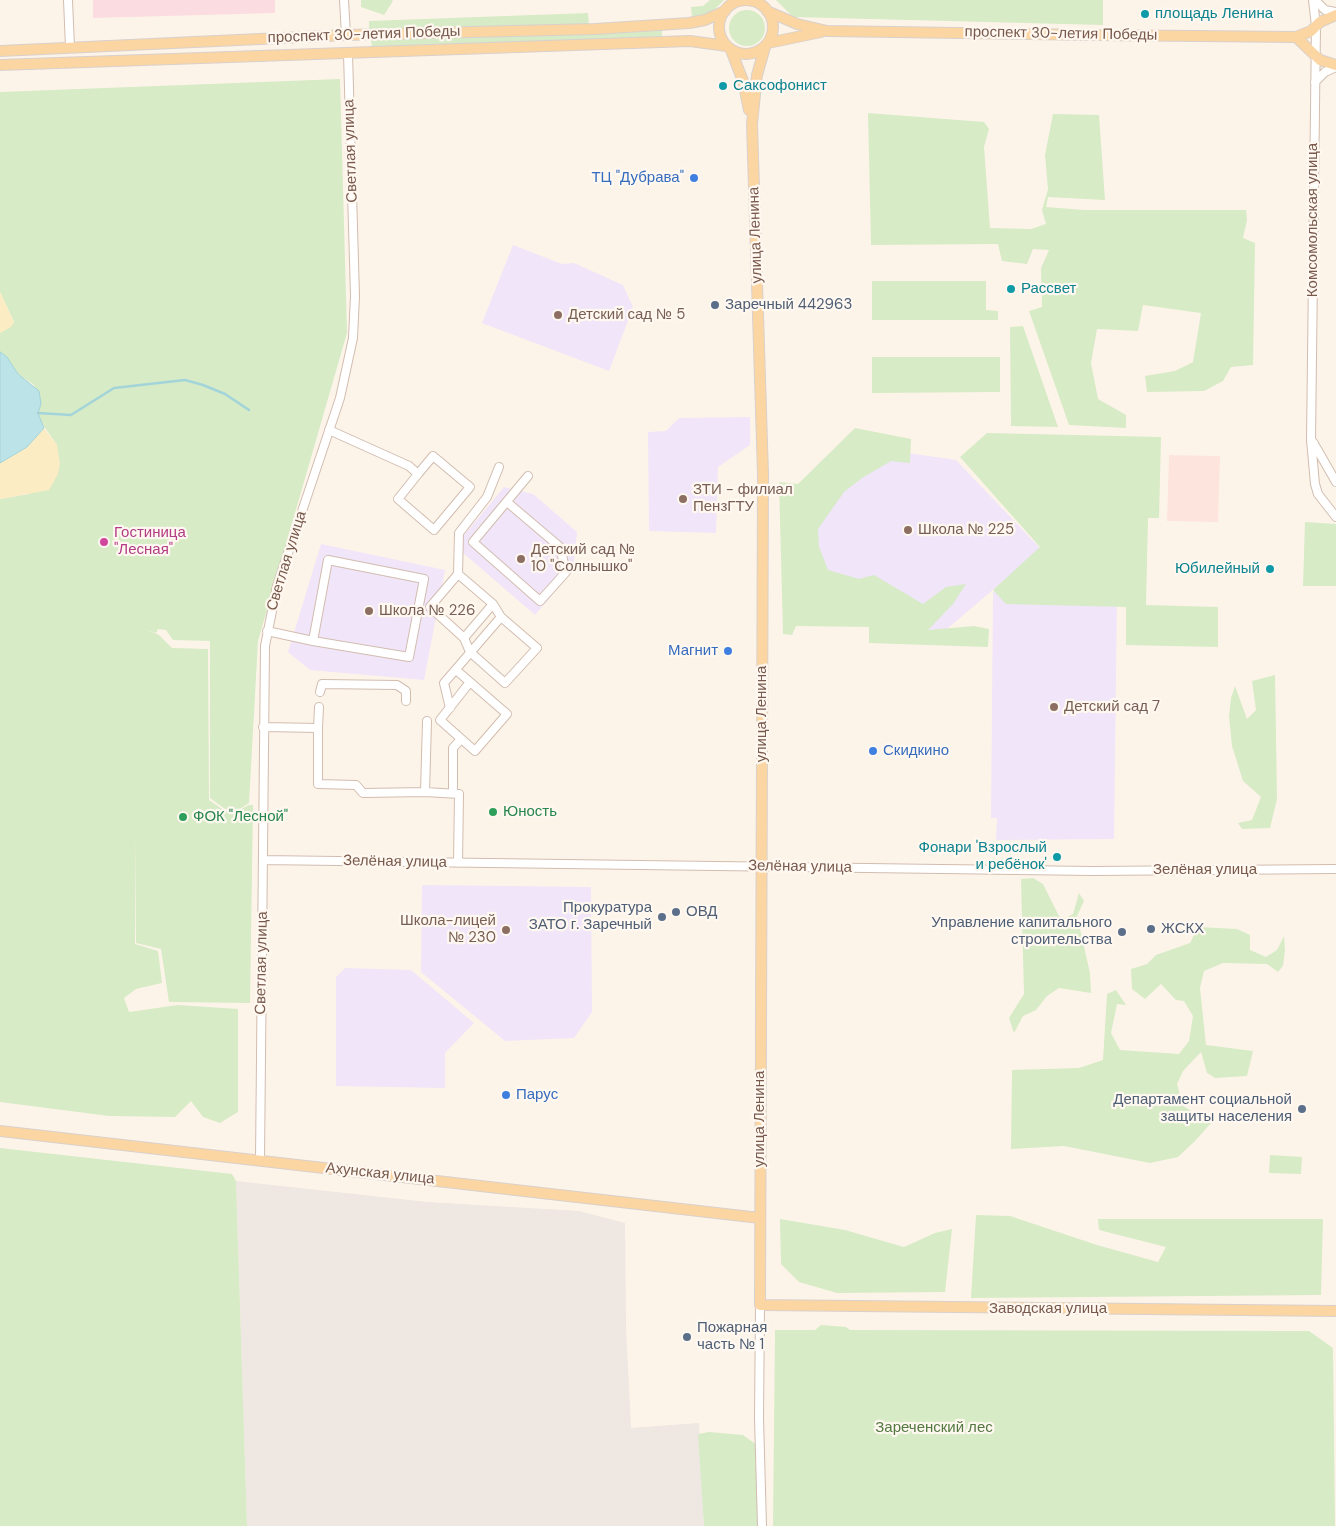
<!DOCTYPE html>
<html>
<head>
<meta charset="utf-8">
<style>
  body { margin:0 }
  canvas { display:block; background:#fdf4e9 }
</style>
</head>
<body>
<canvas width="1336" height="1526"></canvas>
<script>
const ctx = document.querySelector('canvas').getContext('2d');
ctx.lineJoin = 'round';
function fillPath(path, color) { ctx.fillStyle = color; ctx.fill(path, 'evenodd'); }
const shape = rows => new Path2D(rows.map(r => 'M' + r).join(''));
function strokePath(path, color, width, dash) { ctx.strokeStyle = color; ctx.lineWidth = width; ctx.lineCap = dash ? 'butt' : 'round'; ctx.setLineDash(dash || []); ctx.stroke(path); }
function label(font, color, halo, rows, align = 'center') {
  ctx.font = font + ' "DM Sans",sans-serif'; ctx.lineWidth = 4.5; ctx.setLineDash([]); ctx.textBaseline = 'middle'; ctx.strokeStyle = halo; ctx.fillStyle = color; for (const [text, x, y, turn = 0] of rows) {
    ctx.save(); ctx.translate(x, y); ctx.rotate((+turn || 0) * Math.PI / 180); ctx.textAlign = isNaN(turn) ? turn : align; if (halo) ctx.strokeText(text, 0, 0); ctx.fillText(text, 0, 0); ctx.restore();
  }
}
const commercial = shape([
  [1169,455,1220,456,1218,522,1167,521]
]);
const industrial = shape([
  [236,1181,427,1202,579,1211,625,1223,626,1327,631,1428,699,1423,704,1526,247,1526]
]);
const education = shape([
  [513,245,562,264,574,263,623,285,633,307,609,371,482,323],
  [750,417,750,445,718,467,716,533,649,531,648,432,666,431,679,418],
  [873,448,956,460,1041,549,934,640,883,620,795,615,793,512],
  [504,487,533,494,577,532,573,571,535,615,455,546],
  [321,544,445,570,424,680,310,670,288,652],
  [993,592,1117,596,1114,839,996,840,997,818,991,818],
  [422,885,591,887,592,1012,574,1038,505,1041,421,972],
  [345,968,411,970,474,1023,445,1053,445,1088,336,1086,336,977]
]);
const medical = shape([
  [93,0,275,0,275,13,93,18]
]);
const green = shape([
  [361,0,392,0,393,1,384,15,361,7],
  [710,0,724,0,712,12,692,17,691,7,703,6],
  [776,0,1103,0,1103,25,793,17],
  '729 28a18 18 0 1 1 36 0a18 18 0 1 1-36 0Z',
  [588,13,589,25,369,32,369,21],
  [662,30,662,37,372,48,371,40],
  [340,79,347,333,258,641,249,803,238,810,225,809,210,798,210,641,173,640,166,630,158,629,156,633,145,629,159,635,172,648,208,649,209,800,225,811,237,811,249,805,253,805,250,1003,169,1002,161,949,136,943,136,835,135,944,158,951,162,983,136,989,124,998,129,1012,178,1005,238,1009,238,1112,220,1123,203,1117,191,1101,175,1117,109,1116,0,1102,0,499,29,494,57,445,41,422,38,413,41,404,34,385,18,374,7,357,0,352,0,333,14,322,0,292,0,92],
  [868,113,984,122,989,129,984,147,990,228,1031,229,1046,224,1042,210,1048,189,1045,155,1053,114,1099,115,1105,200,1048,197,1046,207,1084,210,1246,210,1247,220,1243,238,1255,243,1253,365,1231,367,1223,381,1204,391,1147,392,1145,376,1175,371,1193,362,1201,313,1143,305,1138,331,1097,329,1091,363,1098,399,1126,415,1126,428,1069,425,1029,311,1042,307,1041,268,1049,250,1033,249,1027,264,1002,261,998,244,871,245],
  [872,281,986,281,986,310,998,311,998,320,872,320],
  [1023,326,1058,427,1011,426,1010,327],
  [872,357,1000,357,1000,392,872,393],
  [855,428,911,439,910,463,891,461,862,478,844,492,818,529,819,547,828,570,859,579,874,575,923,604,946,587,966,584,953,604,928,630,974,626,989,629,988,647,869,643,869,627,796,626,792,635,783,634,779,482,798,484],
  [987,433,1161,437,1159,518,1148,518,1146,605,1218,607,1218,647,1126,645,1126,607,1006,604,993,590,1040,547,960,457],
  [1305,522,1336,524,1336,586,1303,586],
  [1275,675,1277,799,1270,828,1242,829,1238,823,1252,820,1261,797,1243,781,1232,746,1229,716,1231,698,1235,686,1247,719,1256,710,1252,681],
  [1033,878,1043,884,1061,920,1073,914,1079,893,1084,901,1077,916,1090,973,1091,993,1059,988,1047,996,1036,1010,1023,1016,1014,1033,1009,1018,1024,994,1021,879],
  [1198,927,1237,929,1250,935,1250,950,1266,957,1277,950,1284,936,1285,950,1283,966,1278,972,1267,964,1223,963,1204,971,1200,988,1206,1045,1253,1051,1247,1076,1215,1078,1207,1073,1201,1052,1183,1071,1177,1084,1183,1106,1211,1123,1195,1141,1178,1157,1150,1163,1064,1146,1011,1149,1012,1070,1079,1068,1103,1060,1107,994,1116,990,1126,1005,1117,1004,1111,1033,1120,1050,1179,1054,1189,1041,1193,1016,1184,1001,1176,1000,1161,984,1145,999,1132,989,1131,969,1147,964,1156,955,1190,943],
  [0,1148,232,1174,236,1181,247,1526,0,1526],
  [1270,1155,1302,1157,1301,1174,1269,1173],
  [976,1215,1010,1216,1097,1245,1158,1262,1166,1247,1099,1230,1098,1219,1323,1219,1321,1295,971,1298],
  [780,1219,845,1230,904,1247,935,1233,952,1229,945,1292,837,1293,799,1282,781,1264],
  [821,1325,846,1327,850,1330,1309,1331,1333,1348,1335,1526,773,1526,775,1330,815,1330],
  [709,1432,743,1435,757,1445,757,1526,704,1526,698,1434]
]);
const sand = shape([
  [0,292,14,322,11,327,0,333],
  [44,428,57,445,60,464,58,474,49,490,0,499,0,463,27,447]
]);
const water = shape([
  [0,352,7,357,18,374,39,391,41,404,38,413,44,428,27,447,0,463,0,352]
]);
const stream = shape([
  [38,413,71,415,114,388,185,380,203,385,225,394,249,410]
]);
const minor = shape([
  [68,0,70,47],
  [344,0,346,35],
  [1313,0,1316,26,1311,440,1315,484,1318,494,1336,517],
  [1315,0,1325,10,1336,12],
  [1315,82,1325,72,1336,67],
  [329,430,409,466,418,474,433,456,470,487,434,530,398,499,418,474],
  [1313,442,1336,482],
  [507,502,560,547,566,572,540,601,473,542,528,476],
  [458,574,493,604,501,617,537,648,505,683,470,652,464,638,430,607,458,574,459,533,487,497,499,467],
  [267,631,313,641,328,560,424,579,409,657,313,641],
  [464,638,493,604],
  [456,670,470,682],
  [470,682,507,714,475,751,440,720,470,682],
  [320,692,322,684,397,685,406,691,406,701],
  [450,708,444,683,501,617],
  [263,727,318,728,318,784,356,785,363,793,425,792,427,721],
  [318,728,319,707],
  [425,792,459,794,458,863],
  [453,793,453,748,461,739],
  [263,860,1092,871,1336,869],
  [260,1160,265,646,277,586,340,398,353,338,355,296,348,54],
  [760,1305,759,1418,762,1526]
]);
const major = shape([
  '719 27a27 27 0 1 1 54 0a27 27 0 1 1-54 0Z',
  [767,11,797,24,827,31,1093,35,1296,37,1311,31,1320,22,1336,15],
  [1296,37,1320,60,1336,65],
  [768,43,821,32],
  [765,47,757,75,752,124,763,474,760,1305,1336,1311],
  [731,50,743,81,749,110],
  [0,51,346,35,595,29,689,23,705,20,725,11],
  [0,65,690,41,727,46],
  [0,1131,760,1218]
]);
const markers = [
  [1145,14,5,"#0f9aa8"],
  [723,86,5,"#0f9aa8"],
  [694,178,5,"#3f7fe0"],
  [1011,289,5,"#0f9aa8"],
  [715,305,5,"#5c6f8a"],
  [558,315,5,"#8d6e63"],
  [683,499,5,"#8d6e63"],
  [908,530,5,"#8d6e63"],
  [104,542,5,"#d1479c"],
  [521,559,5,"#8d6e63"],
  [1270,569,5,"#0f9aa8"],
  [369,611,5,"#8d6e63"],
  [728,651,5,"#3f7fe0"],
  [1054,707,5,"#8d6e63"],
  [873,751,5,"#3f7fe0"],
  [493,812,5,"#2e9e5b"],
  [183,817,5,"#2e9e5b"],
  [1057,857,5,"#0f9aa8"],
  [676,912,5,"#5c6f8a"],
  [662,917,5,"#5c6f8a"],
  [1151,929,5,"#5c6f8a"],
  [506,930,5,"#8d6e63"],
  [1122,932,5,"#5c6f8a"],
  [506,1095,5,"#3f7fe0"],
  [1302,1109,5,"#5c6f8a"],
  [687,1337,5,"#5c6f8a"]
];
const cultureNames = [
  ["площадь Ленина",1155,14],
  ["Саксофонист",733,86],
  ["Рассвет",1021,289],
  ["Юбилейный",1260,569,"right"],
  ["Фонари 'Взрослый",1047,848,"right"],
  ["и ребёнок'",1047,865,"right"]
];
const streetNames = [
  ["проспект 30-летия Победы",1061,34,1],
  ["проспект 30-летия Победы",364,35,-2],
  ["Светлая улица",351,151,-92],
  ["Комсомольская улица",1313,220,-90],
  ["улица Ленина",756,235,-92],
  ["Светлая улица",287,561,-73],
  ["улица Ленина",762,714,-90],
  ["Зелёная улица",395,862,1],
  ["Зелёная улица",800,867,1],
  ["Зелёная улица",1205,870],
  ["Светлая улица",262,963,-89],
  ["улица Ленина",760,1119,-90],
  ["Ахунская улица",380,1174,6],
  ["Заводская улица",1048,1309]
];
const shopNames = [
  ["ТЦ \"Дубрава\"",684,178],
  ["Магнит",718,651],
  ["Скидкино",883,751,"left"],
  ["Парус",516,1095,"left"]
];
const serviceNames = [
  ["Заречный 442963",725,305],
  ["Прокуратура",652,908,"right"],
  ["ЗАТО г. Заречный",652,925,"right"],
  ["ОВД",686,912],
  ["Управление капитального",1112,923,"right"],
  ["строительства",1112,940,"right"],
  ["ЖСКХ",1161,929],
  ["Департамент социальной",1292,1100,"right"],
  ["защиты населения",1292,1117,"right"],
  ["Пожарная",697,1328],
  ["часть № 1",697,1345]
];
const educationNames = [
  ["Детский сад № 5",568,315],
  ["ЗТИ - филиал",693,490],
  ["ПензГТУ",693,507],
  ["Школа № 225",918,530],
  ["Детский сад №",531,550],
  ["10 \"Солнышко\"",531,567],
  ["Школа № 226",379,611],
  ["Детский сад 7",1064,707],
  ["Школа-лицей",496,921,"right"],
  ["№ 230",496,938,"right"]
];
const hotelNames = [
  ["Гостиница",114,533],
  ["\"Лесная\"",114,550]
];
const leisureNames = [
  ["Юность",503,812],
  ["ФОК \"Лесной\"",193,817]
];
const parkNames = [
  ["Зареченский лес",934,1428]
];
fillPath(commercial, '#fde5dd');
fillPath(industrial, '#eee7e2');
fillPath(education, '#f1e5f9');
fillPath(medical, '#fbdce1');
fillPath(green, '#d7ebc6');
fillPath(sand, '#fcecc4');
fillPath(water, '#bce3e7');
strokePath(water, '#a3d4d9', 1);
strokePath(stream, '#a3d4d9', 2.5);
strokePath(minor, '#d2bdb0', 10);
strokePath(major, '#d9d1cd', 12);
strokePath(minor, '#fff', 8);
strokePath(major, '#fbd5a2', 10);
for (const [x, y, r, color] of markers) { const dot = new Path2D(); dot.arc(x, y, r, 0, 2 * Math.PI); ctx.fillStyle = color; ctx.fill(dot); strokePath(dot, '#fff8f0', 2); }
label('15px', '#0d838f', '#fff8f0', cultureNames, 'left');
label('15px', '#78594c', '#fff8f0', streetNames);
label('15px', '#366cbe', '#fff8f0', shopNames, 'right');
label('15px', '#4e5e75', '#fff8f0', serviceNames, 'left');
label('15px', '#785e54', '#fff8f0', educationNames, 'left');
label('15px', '#b23c85', '#fff8f0', hotelNames, 'left');
label('15px', '#27864d', '#fff8f0', leisureNames, 'left');
label('15px', '#547841', '#fff8f0', parkNames);
</script>
</body>
</html>
